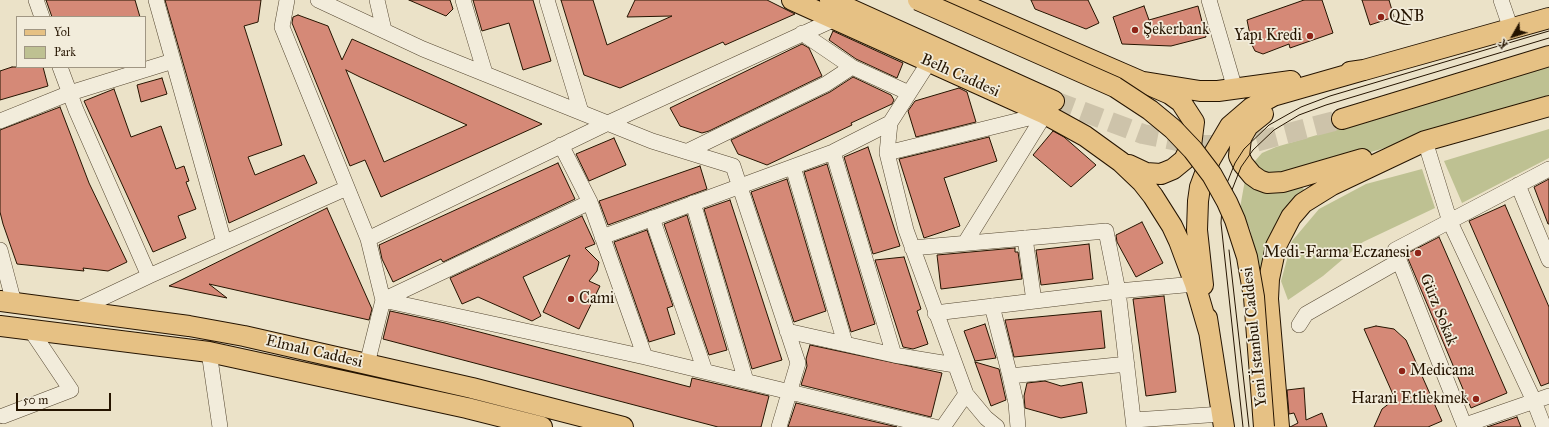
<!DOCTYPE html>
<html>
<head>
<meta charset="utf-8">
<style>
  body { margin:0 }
  #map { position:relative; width:1549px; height:427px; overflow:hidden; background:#ebe2c8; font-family:"IM FELL Great Primer",serif }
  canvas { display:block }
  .legend { position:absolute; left:16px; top:16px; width:130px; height:52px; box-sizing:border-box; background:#f2ecdb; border:1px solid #a09683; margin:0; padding:5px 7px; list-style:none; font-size:12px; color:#251400 }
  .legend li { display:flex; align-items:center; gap:8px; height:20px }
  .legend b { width:20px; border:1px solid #a09683 }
  .north { position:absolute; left:1493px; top:16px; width:40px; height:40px; -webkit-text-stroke:3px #f2ecdb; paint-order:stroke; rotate:231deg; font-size:11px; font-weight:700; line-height:16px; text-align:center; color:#251400 }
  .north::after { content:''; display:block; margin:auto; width:14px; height:18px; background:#251400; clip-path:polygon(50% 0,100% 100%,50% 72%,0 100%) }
  .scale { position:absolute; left:16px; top:393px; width:95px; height:18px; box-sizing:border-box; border:2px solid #251400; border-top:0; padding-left:5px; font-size:12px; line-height:14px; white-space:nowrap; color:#251400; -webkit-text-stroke:3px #f2ecdb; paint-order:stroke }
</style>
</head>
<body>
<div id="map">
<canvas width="1549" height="427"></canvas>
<ul class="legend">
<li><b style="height:5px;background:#e6c184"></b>Yol</li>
<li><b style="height:11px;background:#bec192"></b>Park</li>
</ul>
<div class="north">K</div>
<div class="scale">50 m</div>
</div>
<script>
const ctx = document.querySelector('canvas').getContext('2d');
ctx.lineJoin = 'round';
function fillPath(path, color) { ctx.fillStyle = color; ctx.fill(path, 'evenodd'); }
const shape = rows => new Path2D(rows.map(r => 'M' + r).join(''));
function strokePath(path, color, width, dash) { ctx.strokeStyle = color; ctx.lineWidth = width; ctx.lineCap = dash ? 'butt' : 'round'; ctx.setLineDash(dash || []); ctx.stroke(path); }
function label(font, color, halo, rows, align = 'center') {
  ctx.font = font + ' "IM FELL Great Primer",serif'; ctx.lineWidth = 3.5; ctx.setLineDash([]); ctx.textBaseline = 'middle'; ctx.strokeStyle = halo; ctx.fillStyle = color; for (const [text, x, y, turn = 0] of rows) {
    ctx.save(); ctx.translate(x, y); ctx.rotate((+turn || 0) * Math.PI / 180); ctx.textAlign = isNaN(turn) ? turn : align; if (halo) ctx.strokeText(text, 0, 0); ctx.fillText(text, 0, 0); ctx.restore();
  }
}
const green = shape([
  [1549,67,1549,95,1378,150,1276,179,1253,166,1255,161,1262,153,1276,147],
  [1549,129,1549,158,1462,203,1444,161],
  [1422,169,1435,208,1363,242,1323,276,1288,300,1281,281,1292,241,1319,209,1366,184],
  [1245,180,1302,187,1306,192,1261,275,1250,229,1240,208]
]);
const building = shape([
  [46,0,135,0,140,17,52,17,46,0],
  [165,0,261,0,258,22,244,26,282,145,248,157,255,175,304,155,317,183,229,223,165,0],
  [409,0,450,0,453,9,446,16,409,0],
  [473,0,533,0,551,61,523,70,509,23,482,31,473,0],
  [561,0,593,0,607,45,672,16,627,17,635,0,767,0,795,14,725,45,723,42,620,88,584,75,561,0],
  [1031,0,1088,0,1099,23,1086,29,1035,9,1031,0],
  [1304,0,1322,0,1333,33,1290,48,1289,44,1263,54,1255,51,1252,45,1247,20,1304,0],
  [1362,0,1389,0,1394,17,1370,25,1362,0],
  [1144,6,1149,20,1198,6,1206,37,1171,46,1122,44,1113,17,1144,6],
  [298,15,328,26,342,60,352,39,542,124,381,197,365,160,350,166,292,23,293,17,298,15],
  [346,70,360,77,467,125,384,162,346,70],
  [833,31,903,63,897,78,856,59,829,40,833,31],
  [802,44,809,48,822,76,709,131,702,133,680,126,670,108,802,44],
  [12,67,43,67,48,86,0,100,0,71,12,67],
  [853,77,891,95,894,100,892,104,851,123,852,125,767,165,738,154,731,140,830,92,853,77],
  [162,78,167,94,141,102,137,85,162,78],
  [959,88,967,92,976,122,916,137,908,111,915,101,959,88],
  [114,89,131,137,161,126,176,169,184,166,189,181,186,182,196,209,178,216,186,238,153,252,84,101,114,89],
  [60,107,89,183,127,262,108,271,83,268,84,271,17,264,3,224,0,212,0,130,60,107],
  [1053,131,1064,137,1096,165,1071,187,1033,155,1053,131],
  [989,137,997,161,944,178,960,226,924,238,899,159,989,137],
  [614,138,626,165,589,181,576,154,614,138],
  [868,147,900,246,873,254,844,157,868,147],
  [558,163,575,199,443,262,441,259,393,282,382,259,379,245,558,163],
  [827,164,875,324,851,332,804,172,827,164],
  [700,166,707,189,608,225,599,201,700,166],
  [787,179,826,311,794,322,751,192,787,179],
  [1549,179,1549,224,1548,224,1534,187,1549,179],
  [730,200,782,360,752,369,704,209,730,200],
  [1505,205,1549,307,1549,383,1541,386,1469,221,1505,205],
  [327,208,372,309,369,320,209,284,227,298,169,286,327,208],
  [687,215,727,350,709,355,664,224,687,215],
  [582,216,595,244,585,248,599,262,597,271,589,281,600,286,579,329,543,312,570,255,523,277,541,316,532,321,478,297,462,304,450,278,582,216],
  [1142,222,1163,263,1136,277,1117,242,1116,235,1142,222],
  [647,230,673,306,667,308,675,334,649,342,614,242,647,230],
  [1439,237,1507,393,1471,408,1406,254,1439,237],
  [1089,244,1093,279,1041,285,1036,250,1089,244],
  [1015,248,1015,252,1018,252,1022,279,941,289,937,255,1015,248],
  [904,257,921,309,917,311,928,344,913,349,903,347,875,260,904,257],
  [1164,296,1176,392,1146,396,1133,299,1164,296],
  [390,311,445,323,690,387,692,378,769,396,761,427,718,427,383,339,390,311],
  [1101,311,1105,348,1014,357,1005,320,1101,311],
  [985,324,996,358,975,361,964,331,985,324],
  [1376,326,1394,329,1406,340,1442,421,1428,427,1374,427,1382,409,1395,399,1364,329,1376,326],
  [810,345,942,373,931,417,801,385,807,366,806,359,810,345],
  [975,362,999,369,1006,400,991,406,975,362],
  [1045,381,1061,386,1082,382,1087,413,1061,418,1025,408,1024,396,1027,383,1045,381],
  [1304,388,1306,420,1322,413,1327,427,1290,427,1298,423,1294,413,1289,414,1287,390,1304,388],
  [796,403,897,427,788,427,796,403],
  [1517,417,1521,427,1487,427,1517,417]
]);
const majorTunnel = shape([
  [1054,101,1143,134,1197,145,1224,145,1255,142,1342,119]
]);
const minor = shape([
  [36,0,42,17],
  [156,0,224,242],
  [287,0,282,27,368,239,383,300,367,364],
  [318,0,423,49,652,141,733,166,798,363,779,427],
  [377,0,384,30],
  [463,0,485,73],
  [547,0,581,112],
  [1209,0,1235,89],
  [1501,0,1511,29],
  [929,62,890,123,887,153,906,230,966,394,986,418,997,427],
  [60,67,76,110,149,276],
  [852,67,909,93],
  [0,121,70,93,173,61],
  [1425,141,1450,222,1534,401,1544,427],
  [561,145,590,202,383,300,645,357,935,427],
  [688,151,826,84,852,67,802,33],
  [833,152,894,355],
  [887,153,1045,114],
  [793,167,845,343],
  [1518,185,1549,260],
  [590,202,645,357],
  [693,203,746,381],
  [652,218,705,371],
  [602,237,833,152,890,123],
  [1025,238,1034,301],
  [368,239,608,123,835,19],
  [965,243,1045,114],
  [912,248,1106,231,1118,291,1134,427],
  [0,250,14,303],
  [992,306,1010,376,1127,364],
  [75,311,149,276,347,188],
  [935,313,1118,291,1195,284],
  [1299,325,1306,314,1399,261],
  [787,331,894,355,955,365],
  [209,352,220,427],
  [1010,376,1016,403,1018,427],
  [3,416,71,390,30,329],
  [1134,420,1222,414],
  [1465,425,1549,396],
  [943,427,966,394],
  [1465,427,1395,250,1549,169]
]);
const major = shape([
  [792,0,1045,114,1085,136,1121,162,1142,182,1153,196,1172,226,1179,241,1195,284,1209,332],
  [830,0,1054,101],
  [953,0,1170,94,1181,102,1194,122,1191,146,1184,160,1173,169,1161,174,1146,173,1129,165],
  [1350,72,1364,70,1549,18],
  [1138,81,1200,91,1218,91,1291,81],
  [1263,114,1248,126,1241,138,1239,156,1243,164,1252,175,1259,180,1267,183,1283,182,1362,159],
  [1342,119,1549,56],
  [1203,285,1197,230,1198,201,1200,187,1210,160,1230,126,1251,108,1273,96,1364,70],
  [0,301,189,326,244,336,472,388,623,427],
  [1207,318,1224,427],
  [0,326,209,352,467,408,542,427],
  [1279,427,1268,299,1269,279,1276,246,1291,217,1303,203,1332,185,1425,141,1549,106]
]);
const tram = shape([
  [1230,195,1241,167,1253,150,1274,130,1299,115,1326,105,1549,38],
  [1229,250,1249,427],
  [1243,427,1221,223,1222,207,1227,183,1235,163,1244,149,1269,125,1301,107,1330,96,1549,31]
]);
const majorBridge = shape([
  [918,0,1115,87,1150,110,1173,129,1193,150,1212,175,1227,202,1235,220,1247,257,1254,297,1264,427]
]);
const markers = [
  [1381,17,4,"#8f2418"],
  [1135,30,4,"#8f2418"],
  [1310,36,4,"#8f2418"],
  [1418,253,4,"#8f2418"],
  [571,299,4,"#8f2418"],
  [1402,371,4,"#8f2418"],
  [1476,399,4,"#8f2418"]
];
const poiNames = [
  ["QNB",1389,17],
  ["Şekerbank",1143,30],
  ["Yapı Kredi",1302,36,"right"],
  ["Medi-Farma Eczanesi",1410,253,"right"],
  ["Cami",579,299],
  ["Medicana",1410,371],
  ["Harani Etliekmek",1468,399,"right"]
];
const streetNames = [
  ["Belh Caddesi",960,76,24],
  ["Gürz Sokak",1438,310,68],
  ["Yeni İstanbul Caddesi",1255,337,-96],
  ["Elmalı Caddesi",314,352,13]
];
fillPath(green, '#bec192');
fillPath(building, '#d58977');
strokePath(building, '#251400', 1);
strokePath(majorTunnel, '#cdc3aa', 20, [20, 10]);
strokePath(minor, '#564832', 16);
strokePath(major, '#251400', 22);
strokePath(minor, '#f2ecdb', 15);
strokePath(major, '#e6c184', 20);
strokePath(tram, '#251400', 1);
strokePath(majorBridge, '#251400', 22, []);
strokePath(majorBridge, '#e6c184', 20);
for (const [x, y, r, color] of markers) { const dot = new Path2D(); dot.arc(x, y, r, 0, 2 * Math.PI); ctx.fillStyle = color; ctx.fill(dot); strokePath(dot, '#f2ecdb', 1.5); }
label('16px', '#251400', '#f2ecdb', poiNames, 'left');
label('16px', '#251400', '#f2ecdb', streetNames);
</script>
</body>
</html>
